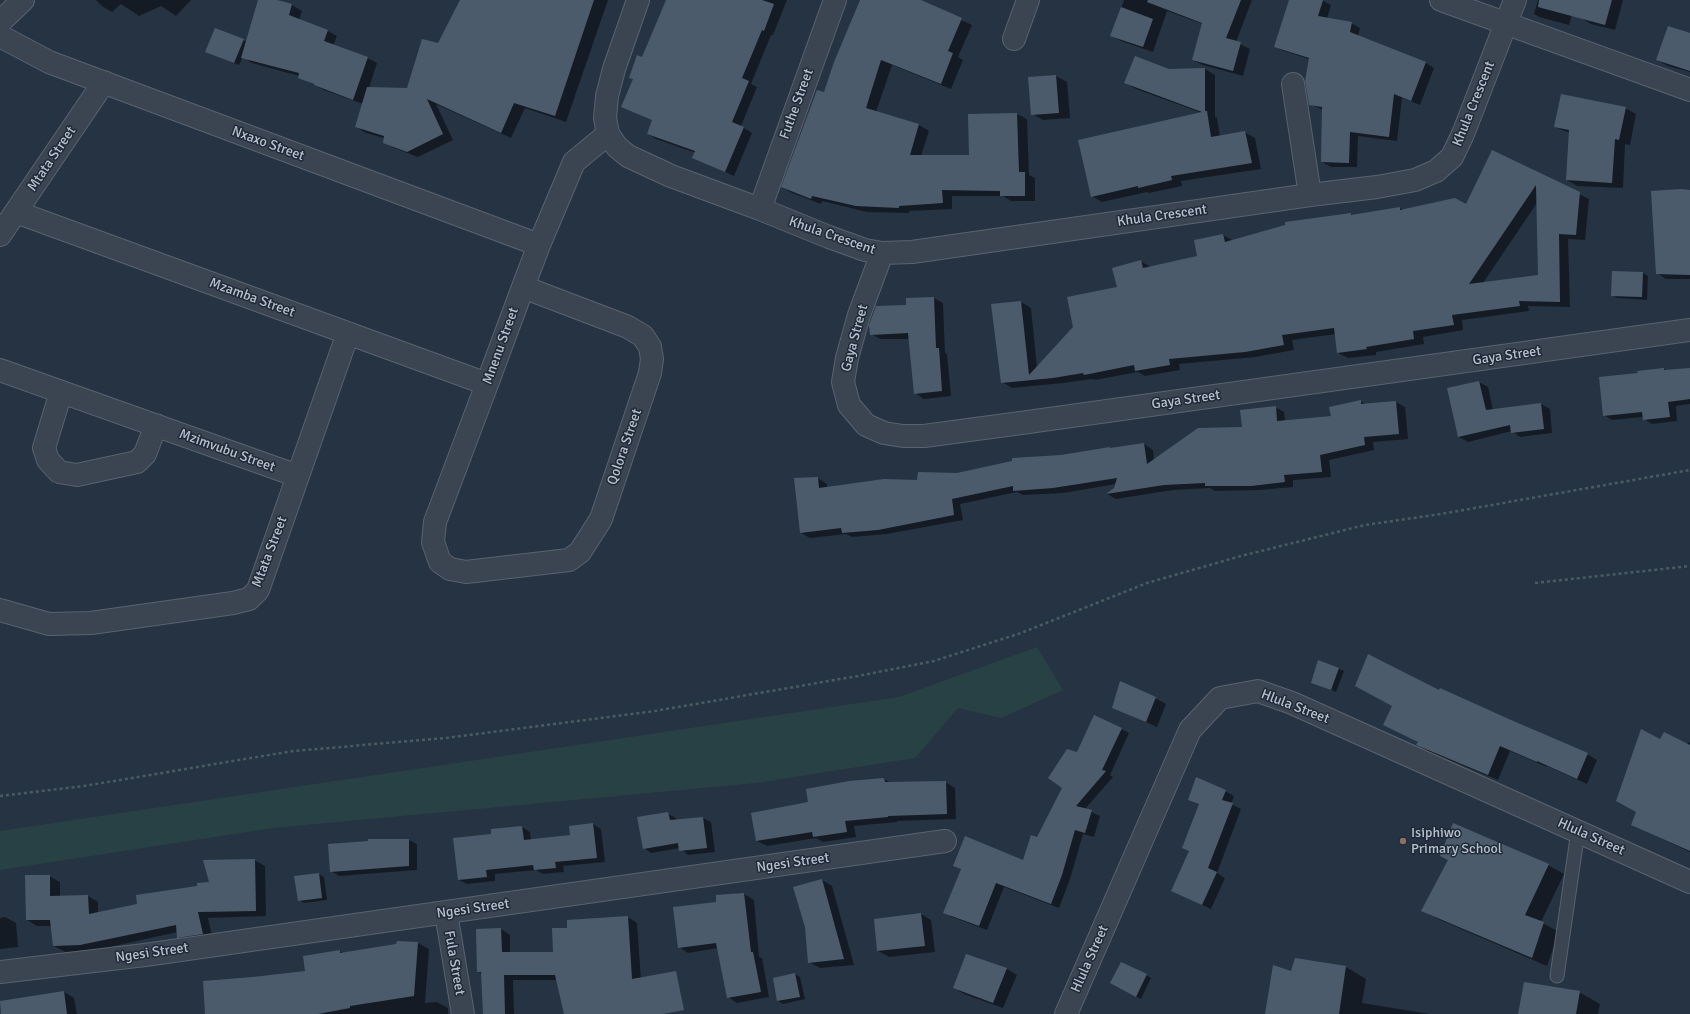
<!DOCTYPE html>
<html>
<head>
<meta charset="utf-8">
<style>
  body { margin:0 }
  canvas { display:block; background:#263343 }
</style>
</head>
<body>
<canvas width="1690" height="1014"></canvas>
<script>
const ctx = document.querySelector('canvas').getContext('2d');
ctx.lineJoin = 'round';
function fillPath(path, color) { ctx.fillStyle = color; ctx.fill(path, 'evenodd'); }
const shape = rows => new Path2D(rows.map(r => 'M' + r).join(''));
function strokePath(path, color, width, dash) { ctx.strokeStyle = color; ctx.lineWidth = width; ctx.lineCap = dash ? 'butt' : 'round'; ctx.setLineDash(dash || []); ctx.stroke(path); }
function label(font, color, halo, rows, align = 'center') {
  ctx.font = font + ' Signika,sans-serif'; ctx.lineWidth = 3; ctx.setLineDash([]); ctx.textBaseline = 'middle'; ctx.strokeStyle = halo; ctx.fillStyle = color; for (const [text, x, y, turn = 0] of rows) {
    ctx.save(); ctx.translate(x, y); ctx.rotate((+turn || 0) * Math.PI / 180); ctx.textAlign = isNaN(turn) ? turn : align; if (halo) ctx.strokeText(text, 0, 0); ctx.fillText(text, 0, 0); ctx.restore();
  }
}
const green = shape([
  [1037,647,1063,690,1001,718,958,708,915,758,756,783,273,828,0,870,0,831,899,697]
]);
const shadow = shape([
  [96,0,191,0,176,16,161,6,139,16,121,4,112,12,102,6],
  [259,0,274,0,292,5,302,11,299,20,328,31,337,36,333,46,368,58,377,63,369,88,408,89,438,45,507,0,608,0,566,122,525,108,511,138,436,104,453,140,418,157,394,148,384,142,384,138,366,133,356,127,363,104,324,90,299,77,299,76,252,63,243,57,239,65,211,54,243,40,247,42],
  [667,0,787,0,773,35,771,35,751,84,757,87,741,126,752,133,734,176,694,157,696,153,656,139,648,134,653,120,623,106],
  [860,0,918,0,972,25,958,57,963,60,951,89,892,65,876,112,919,125,929,131,921,156,970,156,1017,114,1027,119,1029,175,1035,178,1035,201,1011,201,1003,196,952,196,952,209,909,211,909,213,867,212,822,201,821,204,792,193,782,187,825,94,835,62],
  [1124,0,1252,0,1236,42,1250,49,1243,76,1203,65,1193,60,1203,24,1167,11,1153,52,1121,41,1112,36],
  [1290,0,1322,0,1331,5,1327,19,1351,23,1360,28,1358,36,1426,63,1434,68,1420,105,1402,98,1397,141,1358,136,1357,167,1331,167,1322,162,1323,110,1310,104,1309,59,1284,51,1275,47],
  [1538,0,1576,0,1569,25,1539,17,1534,14],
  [1586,0,1623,0,1615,30,1591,24,1581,18],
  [1690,34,1690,72,1668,66,1657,60],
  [1205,69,1215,75,1215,117,1217,118,1220,137,1244,132,1255,138,1261,169,1181,181,1182,186,1149,193,1147,192,1102,202,1092,196,1202,113,1136,89,1126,83,1168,70],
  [1056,76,1067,82,1070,118,1043,120,1032,114],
  [1625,108,1636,114,1630,145,1625,144,1623,188,1577,186,1567,180,1570,133,1555,127],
  [1493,152,1589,199,1585,240,1568,239,1570,307,1528,306,1529,311,1462,320,1463,330,1423,337,1424,344,1376,352,1376,355,1348,358,1338,353,1336,334,1292,340,1294,350,1255,357,1179,364,1180,370,1145,376,1138,372,1095,380,1092,379,1063,383,1012,388,1002,382,1021,302,1031,308,1037,368,1118,288,1140,261,1151,267,1198,256,1223,235,1234,241,1351,214,1354,216,1400,208,1404,210,1467,205],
  [1537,203,1539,276,1483,283],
  [1690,190,1690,279,1666,279,1657,273],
  [1613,272,1643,273,1648,276,1647,300,1617,298,1612,295],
  [934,298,943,303,945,353,947,354,951,396,924,399,915,393,910,339,880,339,871,334,907,306],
  [1664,369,1668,371,1690,369,1690,404,1676,406,1677,421,1652,424,1644,419,1643,417,1612,420,1604,415,1639,374,1638,372],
  [1479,382,1488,387,1493,410,1541,404,1550,409,1552,433,1520,437,1512,431,1468,442,1459,437,1448,389],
  [1360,401,1366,405,1396,402,1405,407,1408,439,1373,442,1374,450,1329,460,1331,477,1293,480,1293,487,1260,490,1215,491,1210,488,1173,490,1116,499,1107,494,1115,488,1116,484,1063,493,1023,495,1017,492,960,504,963,520,887,534,852,537,846,534,810,538,801,533,818,478,827,484,827,488,918,481,1110,448,1112,449,1144,444,1153,450,1154,460,1243,428,1275,407,1284,412,1285,421,1332,417],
  [1339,669,1344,671,1336,692,1312,682],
  [1440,691,1587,754,1597,760,1587,784,1547,766,1547,767,1510,751,1498,780,1428,751,1418,745],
  [1155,698,1166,704,1157,727,1114,707],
  [1121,729,1129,733,1110,775,1113,777,1085,809,1100,816,1094,837,1083,834,1070,879,1059,908,1004,887,987,930,952,917,944,912,961,869,954,865,1024,861,1038,838,1063,787,1077,754],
  [1661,740,1687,744,1689,742,1690,743,1690,852,1632,825],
  [884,779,891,783,945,782,955,788,956,819,897,821,897,822,854,826,856,837,823,842,816,838,767,846,757,841,809,803],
  [1225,791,1234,796,1231,804,1241,809,1217,873,1225,878,1211,909,1172,891,1190,851,1200,805,1189,799],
  [668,814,676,818,677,821,703,818,711,822,715,852,688,855,680,848,651,853,644,848],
  [593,824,601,829,605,862,563,866,564,872,543,874,536,870,495,874,495,881,467,884,459,880,492,835,522,827,530,832,531,840,571,836],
  [409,840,417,844,417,870,339,876,331,871,369,842],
  [254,860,265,866,266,916,208,918,213,940,188,943,178,937,178,932,91,951,65,952,54,946,52,926,37,926,27,920,49,876,60,882,60,897,88,896,98,902,98,913,138,905,211,883],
  [1548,865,1564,874,1541,922,1559,932,1547,966,1438,919,1422,910],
  [319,874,324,877,327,900,304,903,299,900],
  [822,880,832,886,854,965,820,968,809,962],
  [744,894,754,900,759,957,762,958,769,997,737,1003,728,997,718,948,688,953,679,947,717,903,717,896],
  [921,914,931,920,935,952,889,957,878,951],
  [5,917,16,923,18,947,0,949,0,918],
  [628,917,637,923,641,980,513,980,514,1014,484,1014,482,974,478,972,501,929,510,935,510,953,554,953,568,929],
  [398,942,418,943,429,949,425,1003,437,1002,448,1008,448,1014,206,1014,253,978,307,971,340,951,343,953,397,945],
  [966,956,1007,969,1017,975,1003,1008,964,994,954,988],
  [1346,967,1366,979,1362,1003,1430,1014,1266,1014,1291,972],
  [795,974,800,977,805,999,783,1004,778,1001,774,978],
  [1146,975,1151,978,1141,999,1116,986],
  [64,992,74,998,77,1014,44,1014],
  [1579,992,1600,1004,1598,1014,1519,1014]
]);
const building = shape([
  [258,0,277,0,292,4,289,15,328,30,324,41,368,57,353,100,314,85,314,84,298,78,299,73,241,58],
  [460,0,594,0,555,116,514,103,501,133,427,99,443,134,407,152,383,143,384,136,355,127,367,87,407,88,422,39,438,43],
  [666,0,762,0,774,4,764,31,762,30,742,78,749,81,732,122,744,127,725,172,692,158,695,151,647,134,652,120,621,107,633,79,629,78,637,55,642,57],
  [860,0,921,0,962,18,948,51,953,53,941,84,881,60,866,108,919,124,910,155,969,155,968,114,1017,113,1019,172,1025,172,1025,196,1000,196,1000,191,942,190,943,203,899,206,899,208,856,206,812,196,811,199,781,187,817,90,824,92,834,62],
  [1148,0,1241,0,1226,38,1241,42,1233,71,1192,60,1202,23,1147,2],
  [1289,0,1323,0,1318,16,1352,22,1350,32,1426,62,1411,101,1394,94,1389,137,1350,132,1349,163,1321,162,1322,107,1309,105,1305,81,1309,58,1274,47],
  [1539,0,1612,0,1605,25,1538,7],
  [1121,7,1153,19,1143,47,1110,36],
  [1668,26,1690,33,1690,71,1656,60],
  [215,28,244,39,234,63,205,52],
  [1135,56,1169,69,1205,68,1205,111,1207,111,1211,137,1245,131,1252,163,1171,176,1172,180,1138,188,1138,186,1091,197,1078,140,1202,112,1124,83],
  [1056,75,1059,113,1031,115,1028,77],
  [1561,94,1626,107,1619,140,1615,139,1612,183,1566,180,1569,130,1554,127],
  [1492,150,1580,192,1576,235,1559,234,1560,302,1519,301,1520,306,1452,315,1454,325,1413,331,1414,339,1366,347,1367,349,1337,353,1334,328,1282,335,1284,345,1245,352,1169,359,1170,365,1135,371,1134,365,1084,375,1083,373,1053,378,1001,383,991,304,1021,301,1029,375,1073,327,1067,297,1117,287,1112,268,1141,260,1143,268,1197,256,1194,240,1223,234,1225,242,1285,225,1285,222,1351,213,1351,215,1400,207,1400,210,1455,198,1466,204],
  [1536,185,1538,275,1469,284],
  [1681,189,1690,190,1690,275,1656,274,1651,191],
  [1612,271,1643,272,1642,297,1611,296],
  [934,297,936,348,939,348,942,391,914,394,908,333,870,335,869,325,876,306,906,305,906,298],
  [1664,368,1664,370,1690,368,1690,399,1668,402,1670,417,1643,420,1642,412,1603,416,1599,377,1638,373,1637,371],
  [1479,381,1486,410,1541,403,1544,429,1511,433,1510,425,1458,437,1447,388],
  [1361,400,1361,404,1396,401,1399,434,1364,437,1365,445,1320,455,1322,472,1284,475,1285,482,1251,486,1205,486,1205,483,1164,485,1106,494,1114,488,1117,478,1053,488,1013,491,1013,486,952,499,954,515,878,530,842,533,841,528,800,533,794,478,818,477,819,488,884,479,917,480,918,472,957,473,1012,461,1012,458,1061,455,1110,447,1110,448,1144,443,1147,464,1198,428,1242,427,1240,410,1276,406,1277,421,1331,416,1329,407],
  [1368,654,1439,690,1440,688,1511,720,1588,753,1577,779,1537,761,1537,762,1500,746,1488,775,1416,745,1418,742,1383,725,1392,706,1355,686],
  [1318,660,1339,668,1331,690,1311,683],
  [1120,681,1156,697,1146,722,1112,708],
  [1094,715,1122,728,1102,770,1106,771,1076,806,1092,810,1085,833,1075,830,1062,875,1051,904,996,883,979,926,943,913,961,869,953,866,965,836,1023,860,1031,835,1037,837,1062,788,1048,778,1067,749,1077,752],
  [1641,729,1660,739,1664,732,1690,745,1690,851,1631,825,1636,812,1616,801],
  [1196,777,1226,790,1222,800,1233,803,1208,868,1217,872,1202,905,1171,891,1189,851,1182,848,1199,804,1188,800],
  [884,778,885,782,946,781,947,814,888,816,888,817,845,821,847,832,813,837,812,832,756,841,751,813,808,802,806,789,849,781],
  [668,812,670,820,703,817,707,848,679,851,678,843,643,849,637,817],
  [593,823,597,858,555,862,556,868,534,870,533,865,486,870,487,877,458,880,453,838,491,834,491,829,522,826,524,840,570,835,569,826],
  [1453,823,1549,864,1525,915,1544,922,1532,958,1421,911,1448,860,1440,856],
  [368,839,409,839,409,866,330,872,328,844,368,841],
  [255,859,256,911,198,912,203,934,177,938,176,925,80,945,53,946,50,920,26,920,25,875,50,875,50,896,88,895,89,914,137,904,136,895,197,886,197,883,209,882,203,860],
  [319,873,322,898,298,901,294,876],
  [822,879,844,959,808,963,805,927,793,887],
  [744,893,751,952,753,952,761,992,727,998,716,943,678,948,673,907,716,902,716,895],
  [921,913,925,946,877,951,874,919],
  [628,916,632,979,676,971,684,1010,663,1014,564,1014,555,975,504,975,505,1014,483,1014,481,972,477,972,476,929,501,928,502,952,553,952,552,928,567,928,567,920],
  [397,941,418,942,414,996,350,1006,350,1008,318,1014,205,1014,203,981,253,977,305,971,303,956,340,950,340,953,396,944],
  [966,954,1007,968,993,1003,953,988],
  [1295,958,1346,966,1339,1014,1265,1014,1273,965,1291,971],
  [1121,962,1147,974,1136,997,1110,983],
  [795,973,800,997,777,1001,773,978],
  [1524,982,1580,991,1576,1014,1518,1014],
  [64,991,67,1014,1,1014,0,1001]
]);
const path = shape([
  [1535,583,1690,566],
  [0,796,84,786,293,751,446,738,655,711,858,676,934,661,1021,633,1147,583,1241,556,1365,525,1441,514,1690,470]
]);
const service = shape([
  [1557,976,1578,831]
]);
const minor = shape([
  [638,0,614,69,607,96,605,118,608,134,617,147,628,156,671,176,760,209,829,237,865,250,882,253,912,252,1310,195,1377,187,1415,180,1436,171,1452,157,1463,134,1515,0],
  [1441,0,1690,90],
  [0,36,49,62,539,245],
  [1014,39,1028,0],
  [1293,84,1310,195],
  [760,209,835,0],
  [16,212,487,384],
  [0,235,104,82],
  [882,253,859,315,847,358,843,382,849,405,866,425,884,433,903,436,924,436,1021,423,1690,330],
  [523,287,628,327,643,336,650,347,652,359,650,373,601,519,580,552,569,560,466,572,450,569,440,562,433,542,435,522,487,384,523,287,539,245,574,162,608,134],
  [0,370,298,476],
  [61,392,44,448,48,460,59,472,77,475,137,462,145,454,156,425],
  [0,610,49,624,91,623,233,603,249,599,258,590,348,333],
  [446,913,463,1014],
  [0,972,145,955,945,841],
  [1066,1014,1190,730,1220,698,1258,691,1292,703,1690,882]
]);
const tertiary = shape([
  [0,22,23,0]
]);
const markers = [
  [1403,841,4,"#8d6e63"]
];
const streetNames = [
  ["Futhe Street",797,104,-70],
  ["Khula Crescent",1474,104,-68],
  ["Nxaxo Street",268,144,20],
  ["Mtata Street",52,159,-56],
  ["Khula Crescent",1162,216,-8],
  ["Khula Crescent",832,236,19],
  ["Mzamba Street",252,298,20],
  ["Gaya Street",855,338,-75],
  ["Mnenu Street",501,346,-70],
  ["Gaya Street",1507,356,-8],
  ["Gaya Street",1186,400,-8],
  ["Qolora Street",625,447,-71],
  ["Mzimvubu Street",227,451,20],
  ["Mtata Street",270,552,-69],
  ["Hlula Street",1295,707,21],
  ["Hlula Street",1591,837,24],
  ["Ngesi Street",793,863,-8],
  ["Ngesi Street",473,909,-8],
  ["Ngesi Street",152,953,-8],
  ["Hlula Street",1090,959,-66],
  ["Fula Street",454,963,80]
];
const poiNames = [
  ["Isiphiwo",1411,833],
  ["Primary School",1411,849]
];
fillPath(green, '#284144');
fillPath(shadow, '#0007');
fillPath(building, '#4c5b6b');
strokePath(service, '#596370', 15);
strokePath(minor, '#596370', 24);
strokePath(tertiary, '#596370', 24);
strokePath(path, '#475e60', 2.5, [3, 3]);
strokePath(service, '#3b4552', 13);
strokePath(minor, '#3b4552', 22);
strokePath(tertiary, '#3b4552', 22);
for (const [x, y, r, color] of markers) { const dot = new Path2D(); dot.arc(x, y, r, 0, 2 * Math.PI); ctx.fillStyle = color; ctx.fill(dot); strokePath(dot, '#1f2a38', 1.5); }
label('14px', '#b8c0cc', '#1f2a38', streetNames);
label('14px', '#b8c0cc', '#1f2a38', poiNames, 'left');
</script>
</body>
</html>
